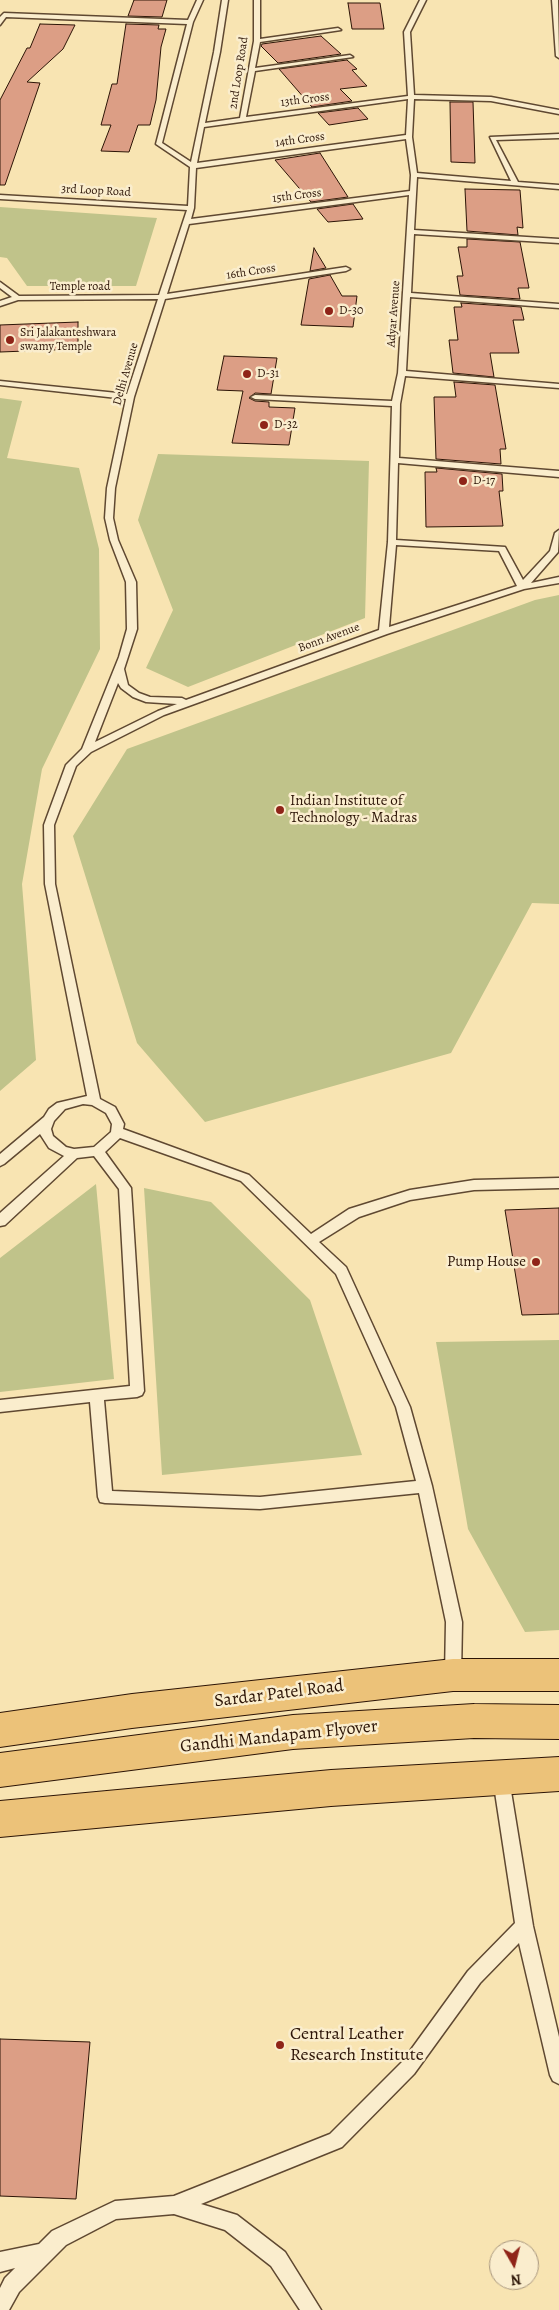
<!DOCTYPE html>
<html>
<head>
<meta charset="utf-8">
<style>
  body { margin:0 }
  #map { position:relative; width:559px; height:2310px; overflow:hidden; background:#f8e4b2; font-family:Alegreya,serif }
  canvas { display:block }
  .north { position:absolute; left:489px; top:2240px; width:50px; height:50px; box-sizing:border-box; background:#faedcd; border:1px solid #a8967d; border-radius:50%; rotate:172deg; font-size:14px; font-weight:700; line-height:20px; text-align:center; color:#2c1406 }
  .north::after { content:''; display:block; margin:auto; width:18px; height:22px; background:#8f2418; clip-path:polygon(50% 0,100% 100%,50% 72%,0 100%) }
</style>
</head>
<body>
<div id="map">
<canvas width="559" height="2310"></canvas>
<div class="north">N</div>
</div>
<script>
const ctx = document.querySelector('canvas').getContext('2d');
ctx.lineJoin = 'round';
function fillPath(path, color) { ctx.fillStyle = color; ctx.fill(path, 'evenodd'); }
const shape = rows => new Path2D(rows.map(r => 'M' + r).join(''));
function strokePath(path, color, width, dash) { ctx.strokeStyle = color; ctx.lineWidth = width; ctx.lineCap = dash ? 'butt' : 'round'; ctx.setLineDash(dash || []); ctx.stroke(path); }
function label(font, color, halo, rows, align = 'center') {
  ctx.font = font + ' Alegreya,serif'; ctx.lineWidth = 5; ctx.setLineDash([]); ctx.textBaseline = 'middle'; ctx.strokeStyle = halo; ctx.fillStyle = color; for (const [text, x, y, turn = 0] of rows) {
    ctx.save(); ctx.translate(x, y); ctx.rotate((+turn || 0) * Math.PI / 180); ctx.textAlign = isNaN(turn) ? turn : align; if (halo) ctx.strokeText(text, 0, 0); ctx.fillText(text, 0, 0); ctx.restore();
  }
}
const green = shape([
  [0,207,157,218,136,286,27,286,7,258,0,257],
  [0,398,22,401,7,458,79,468,99,549,100,649,42,769,22,884,36,1060,0,1091],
  [158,454,369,461,365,618,188,687,146,668,173,610,138,520],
  [559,595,559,904,532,903,451,1053,205,1122,137,1043,73,836,127,749,535,600],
  [96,1184,114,1379,0,1392,0,1258],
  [144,1188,211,1202,310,1300,362,1455,162,1475],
  [559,1340,559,1630,525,1632,468,1529,436,1342]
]);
const building = shape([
  [134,0,167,0,162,17,128,16,134,0],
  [348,3,380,3,384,29,352,29,348,3],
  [40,24,75,25,63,49,27,82,40,83,5,185,0,185,0,100,27,48,30,48,40,24],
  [126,24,159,25,158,29,166,29,161,47,156,100,150,125,138,125,129,152,101,151,111,125,101,125,112,84,117,84,126,24],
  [321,36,341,54,278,63,261,46,262,44,321,36],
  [347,60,357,69,352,70,367,86,340,89,352,101,312,107,279,69,347,60],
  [450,102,473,102,475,163,451,162,450,102],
  [358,108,368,119,329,125,318,113,358,108],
  [320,153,348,197,311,202,275,160,320,153],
  [465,189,520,190,523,228,517,227,518,235,467,231,465,189],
  [353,204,363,219,328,222,317,209,353,204],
  [467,239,520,242,529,288,518,288,520,299,460,295,457,276,463,276,458,247,467,247,467,239],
  [314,248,326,268,310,271,314,248],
  [330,275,342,296,357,296,353,327,301,325,309,279,330,275],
  [461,303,521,307,524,320,513,320,519,353,490,353,494,377,453,373,449,340,458,340,454,307,462,307,461,303],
  [78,322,78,349,0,352,0,325,78,322],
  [224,356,277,358,271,394,255,393,249,398,255,401,269,402,269,407,295,408,289,445,232,443,243,391,217,390,224,356],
  [454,382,495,385,506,449,500,449,501,464,436,459,434,397,456,397,454,382],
  [436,468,502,474,503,491,499,491,503,526,426,527,425,472,437,472,436,468],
  [559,1208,559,1314,522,1315,505,1210,559,1208],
  [0,2039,90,2042,76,2199,0,2196,0,2039]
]);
const lane = shape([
  [197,0,203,0,193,22,162,143,191,162,214,52,222,0,228,0,220,52,205,123,240,118,254,41,254,0,260,0,260,39,338,28,341,30,260,42,255,68,350,55,353,57,255,71,246,117,408,96,404,32,420,0,426,0,410,32,414,95,491,97,559,110,559,114,491,101,414,99,412,137,417,173,511,181,490,137,559,134,559,138,496,140,518,182,559,185,559,189,417,177,414,230,559,239,559,243,414,234,411,293,559,304,559,308,410,297,406,371,559,384,559,388,405,376,400,404,399,458,559,471,559,477,398,463,396,540,505,547,523,580,550,551,555,533,559,530,558,552,531,583,559,577,559,583,524,589,387,634,164,715,91,752,76,766,54,825,55,884,100,1099,115,1107,124,1124,123,1129,249,1175,311,1234,349,1209,410,1190,474,1180,559,1178,559,1188,474,1190,410,1200,359,1217,319,1242,346,1267,410,1407,432,1486,462,1622,461,1675,459,1680,453,1682,447,1680,445,1675,446,1622,419,1493,260,1509,105,1503,100,1502,98,1497,90,1402,0,1412,0,1400,130,1386,119,1189,94,1156,77,1158,5,1225,0,1226,0,1213,64,1156,49,1148,40,1134,4,1164,0,1166,0,1154,44,1117,49,1109,57,1103,87,1096,45,884,44,825,66,765,82,749,119,657,127,629,126,582,110,540,105,518,107,488,126,399,0,385,0,381,127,394,158,299,18,300,0,306,0,301,12,297,0,288,0,282,19,296,159,295,187,210,0,199,0,195,188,206,190,167,156,144,187,24,6,17,0,25,0,17,4,13,188,20,197,0],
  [408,99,406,135,197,163,204,127,408,99],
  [406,139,411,175,410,191,191,219,194,208,196,168,406,139],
  [409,195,398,373,392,401,255,395,251,397,255,399,392,406,388,542,379,630,186,700,182,698,150,697,139,693,128,685,124,669,137,629,136,582,118,540,113,518,115,488,134,397,165,299,346,271,350,269,346,267,167,294,189,224,409,195],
  [396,545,499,551,517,586,389,627,396,545],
  [118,683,121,688,133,697,146,702,177,704,158,711,95,742,118,683],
  [83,1104,92,1105,106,1113,112,1124,111,1132,94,1147,74,1149,66,1147,53,1136,51,1129,54,1121,65,1109,83,1104],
  [120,1138,241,1181,336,1274,396,1407,416,1481,260,1497,112,1491,104,1400,137,1397,142,1395,144,1391,131,1188,105,1152,120,1138],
  [552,0,558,0,559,58,556,56,552,0],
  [501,1771,507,1773,509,1779,533,1926,559,2037,559,2084,553,2081,550,2075,519,1943,480,1983,414,2074,342,2147,201,2204,237,2215,285,2252,321,2310,300,2310,271,2266,225,2230,174,2214,116,2219,66,2245,19,2292,9,2310,0,2310,0,2288,5,2278,15,2268,0,2272,0,2252,39,2244,52,2231,115,2201,174,2196,330,2134,402,2062,468,1971,515,1923,493,1779,495,1773,501,1771]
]);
const primary = shape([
  [453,1659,559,1659,559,1691,453,1691,132,1728,0,1747,0,1713,132,1694,453,1659],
  [474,1704,559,1705,559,1739,474,1738,293,1749,0,1787,0,1753,293,1715,474,1704],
  [559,1757,559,1791,331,1806,0,1837,0,1801,331,1770,559,1757]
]);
const markers = [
  [329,311,5,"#8f2418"],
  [10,340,5,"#8f2418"],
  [247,374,5,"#8f2418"],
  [264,425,5,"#8f2418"],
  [463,481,5,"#8f2418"],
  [280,810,5,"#8f2418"],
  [536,1262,5,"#8f2418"],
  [280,2045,5,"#8f2418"]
];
const farStreetnames = [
  ["2nd Loop Road",239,73,-81],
  ["13th Cross",305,100,-7],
  ["14th Cross",300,140,-8],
  ["3rd Loop Road",96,191,3],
  ["15th Cross",297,196,-7],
  ["16th Cross",251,272,-9],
  ["Temple road",80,287],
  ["Adyar Avenue",394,314,-86],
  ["Delhi Avenue",126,374,-74],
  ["Bonn Avenue",329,638,-20]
];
const farPoinames = [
  ["D-30",339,311],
  ["Sri Jalakanteshwara",20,333],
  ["swamy Temple",20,347],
  ["D-31",257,374],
  ["D-32",274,425],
  ["D-17",473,481]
];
const poiNames = [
  ["Indian Institute of",290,801],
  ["Technology - Madras",290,818],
  ["Pump House",526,1262,"right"]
];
const nearStreetnames = [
  ["Sardar Patel Road",279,1694,-7],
  ["Gandhi Mandapam Flyover",279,1737,-6]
];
const nearPoinames = [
  ["Central Leather",290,2035],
  ["Research Institute",290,2056]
];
fillPath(green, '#c0c38a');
fillPath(building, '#dc9e85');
strokePath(building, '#2c1406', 1);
strokePath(lane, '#5f4831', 3);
strokePath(primary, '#2c1406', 2);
fillPath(lane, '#faedcd');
fillPath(primary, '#ecc279');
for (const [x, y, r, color] of markers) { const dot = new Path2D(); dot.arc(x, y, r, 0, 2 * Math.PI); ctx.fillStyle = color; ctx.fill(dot); strokePath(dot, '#faedcd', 2); }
label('12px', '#2c1406', '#faedcd', farStreetnames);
label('12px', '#2c1406', '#faedcd', farPoinames, 'left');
label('15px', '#2c1406', '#faedcd', poiNames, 'left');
label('18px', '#2c1406', '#faedcd', nearStreetnames);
label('18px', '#2c1406', '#faedcd', nearPoinames, 'left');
</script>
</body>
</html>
